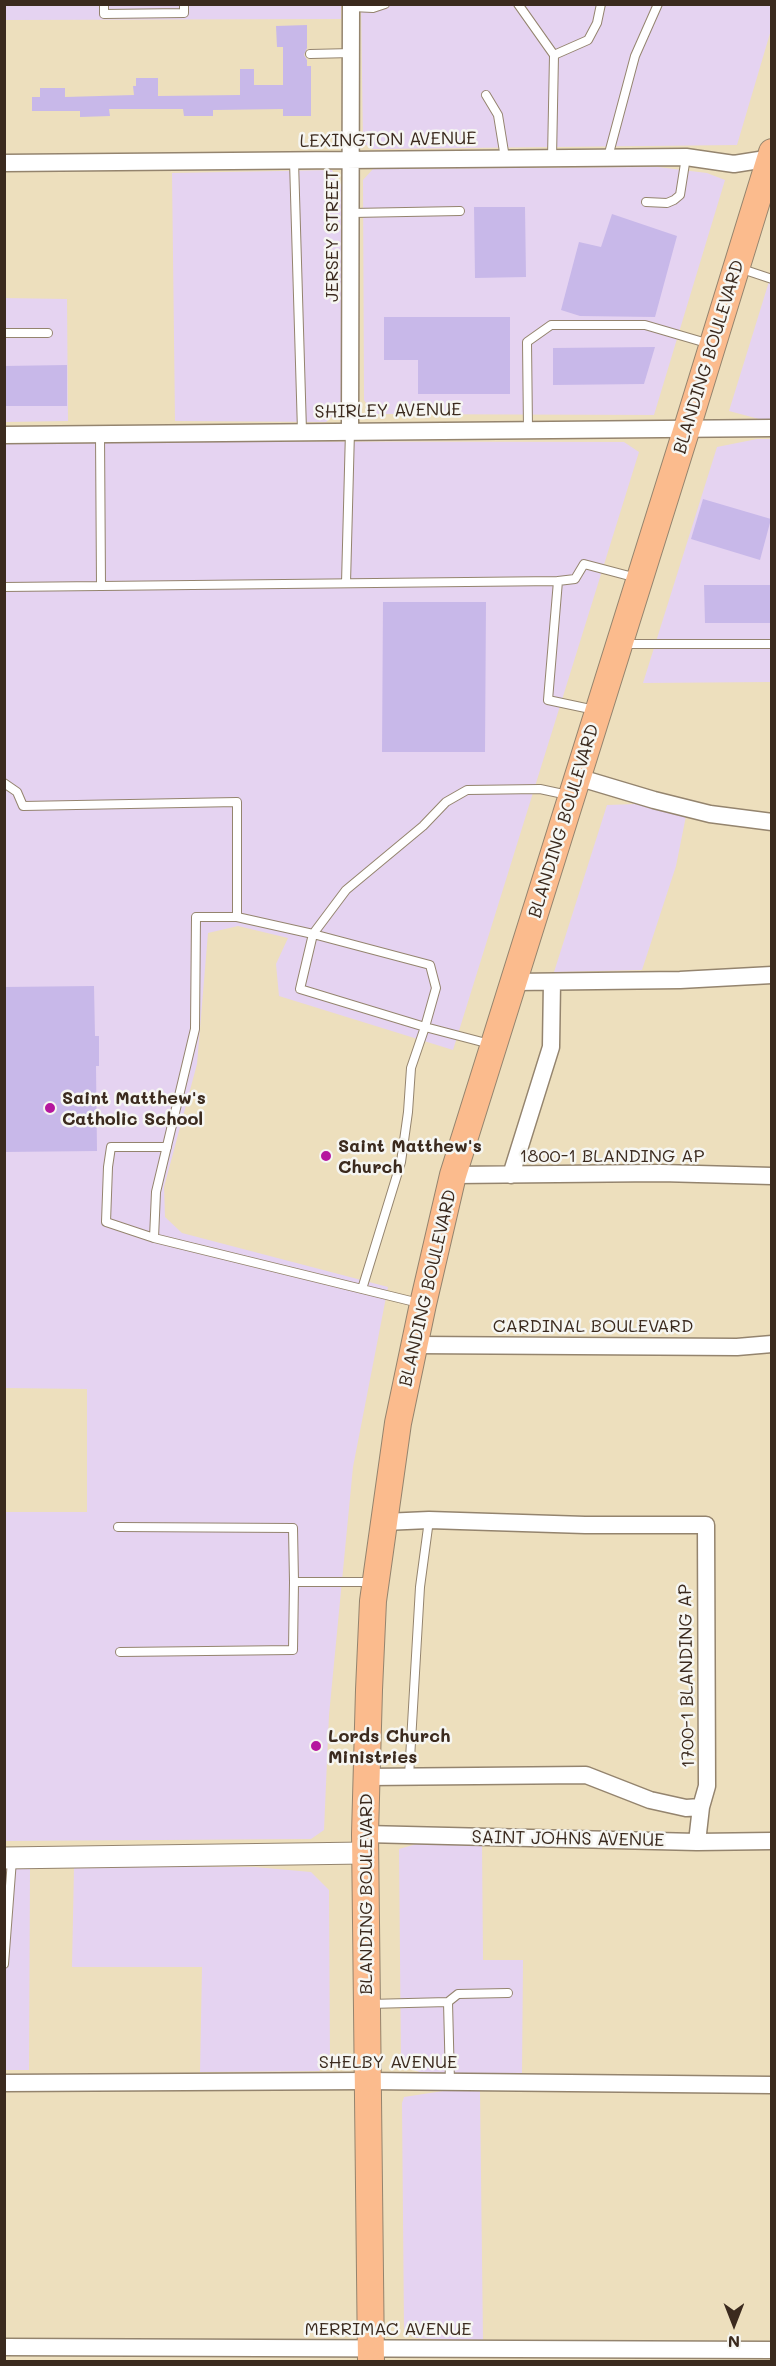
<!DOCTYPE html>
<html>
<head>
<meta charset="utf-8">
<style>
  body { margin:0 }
  #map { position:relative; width:776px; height:2366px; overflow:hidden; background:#eddfbd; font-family:Mali,sans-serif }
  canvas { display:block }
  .frame { position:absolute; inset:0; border:6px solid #3b2a1e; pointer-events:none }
  .north { position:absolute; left:704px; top:2294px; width:60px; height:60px; -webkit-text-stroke:4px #f6f6f2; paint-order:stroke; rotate:180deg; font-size:16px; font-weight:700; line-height:24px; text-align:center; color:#3b2a1e }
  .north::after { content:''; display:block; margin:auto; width:21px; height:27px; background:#3b2a1e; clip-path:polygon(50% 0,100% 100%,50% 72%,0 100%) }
</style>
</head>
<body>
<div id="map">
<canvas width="776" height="2366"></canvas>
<div class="frame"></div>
<div class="north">N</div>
</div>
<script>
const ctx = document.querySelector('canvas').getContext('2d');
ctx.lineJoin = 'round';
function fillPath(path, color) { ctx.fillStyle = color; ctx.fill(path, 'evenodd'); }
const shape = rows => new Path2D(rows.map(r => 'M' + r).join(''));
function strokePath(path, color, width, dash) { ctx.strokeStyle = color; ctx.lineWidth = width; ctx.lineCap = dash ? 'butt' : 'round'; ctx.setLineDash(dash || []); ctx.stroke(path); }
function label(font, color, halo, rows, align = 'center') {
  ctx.font = font + ' Mali,sans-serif'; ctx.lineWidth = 5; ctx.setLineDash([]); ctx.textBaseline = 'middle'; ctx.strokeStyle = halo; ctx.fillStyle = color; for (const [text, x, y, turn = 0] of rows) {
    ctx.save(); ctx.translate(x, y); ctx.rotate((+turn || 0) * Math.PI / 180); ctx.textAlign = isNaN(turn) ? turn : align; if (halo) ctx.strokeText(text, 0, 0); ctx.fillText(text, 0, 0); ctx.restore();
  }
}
const built = shape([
  [341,4,341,19,5,20,4,5],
  [361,5,771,5,771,30,737,145,373,149,363,143],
  [658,167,707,173,725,180,654,415,374,414,364,400,363,180,373,169],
  [332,170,346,193,342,407,326,422,175,421,172,173],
  [771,275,771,419,759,419,729,411],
  [4,298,67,299,68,421,5,422],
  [757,439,771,439,771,682,643,683,717,447],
  [4,441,624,442,639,452,453,1050,279,996,276,964,288,938,238,926,208,933,197,1064,164,1187,165,1217,182,1233,388,1287,353,1467,329,1715,324,1830,311,1839,5,1841,5,1512,87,1512,87,1389,5,1388],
  [637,804,686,816,676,866,642,970,554,972,607,805],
  [420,1843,482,1844,483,1960,523,1960,522,2073,426,2074,401,2066,399,1849],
  [74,1866,255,1867,311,1872,329,1890,330,2062,319,2071,200,2072,202,1967,72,1967],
  [4,1868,30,1868,29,2070,5,2070],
  [443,2091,480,2091,483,2342,416,2338,404,2331,402,2103,404,2097]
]);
const building = shape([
  [307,25,307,48,304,55,307,60,307,66,311,66,311,116,283,116,283,109,213,110,213,116,184,116,183,109,109,109,110,116,80,117,80,111,32,111,32,97,40,97,40,88,65,88,65,97,134,95,133,86,136,86,136,78,158,78,158,96,240,95,240,69,254,69,254,85,283,85,283,47,277,47,276,26],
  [474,207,525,207,526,277,475,278],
  [612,214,677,236,655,317,580,316,561,310,579,242,601,247],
  [384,317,510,317,510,394,418,394,418,360,384,360],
  [655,347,644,384,553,385,553,348],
  [67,365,67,406,4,406,4,366],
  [703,499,771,519,760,560,691,539],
  [704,585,771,585,771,623,705,623],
  [383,602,486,602,485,752,382,752],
  [94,986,95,1036,99,1036,99,1066,96,1066,97,1151,4,1152,4,987]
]);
const service = shape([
  [104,4,104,14,184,13,184,4],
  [518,4,554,55,552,158],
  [352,7,373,8,385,4],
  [310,54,352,53],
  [554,55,588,40,597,23,601,4],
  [486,95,498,115,505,158],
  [608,157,635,56,658,4],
  [294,161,302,431],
  [646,202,667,203,674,200,680,195,686,157],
  [352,213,460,211],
  [739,268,772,279],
  [4,333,48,333],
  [528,429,527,342,551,325,645,325,710,344],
  [346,583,350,431],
  [101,586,558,581],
  [4,587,101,586,100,434],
  [622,644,772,644],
  [595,710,548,700,558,581,575,579,584,564,637,578],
  [4,783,17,792,23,806,237,802,237,917,196,917,195,1029,156,1192,154,1238],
  [237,917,313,934,300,989,425,1027,490,1044],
  [167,1147,111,1147,108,1167,106,1222,154,1238,419,1303],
  [362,1289,401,1162,408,1112,411,1068,425,1027,436,988,430,965,313,934,346,890,423,826,446,802,467,790,540,789,568,795],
  [118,1527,293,1528,294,1582],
  [120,1652,293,1650,294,1582,372,1582],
  [409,1776,420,1587,429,1520],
  [4,1964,12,1860],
  [448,2002,458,1994,508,1993],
  [369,2004,448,2002,450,2082]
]);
const minor = shape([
  [4,163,686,157,734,164,772,158],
  [350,431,351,4],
  [4,435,772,428],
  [577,777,654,800,710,814,772,822],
  [514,982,680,980,772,975],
  [453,1175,661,1173,772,1176],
  [511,1175,551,1047,552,982],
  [414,1345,737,1347,772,1344],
  [384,1522,429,1520,585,1525,706,1525,707,1786,701,1807,697,1842],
  [366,1777,586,1775,650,1800,686,1808,701,1807],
  [365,1834,697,1842,772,1841],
  [4,2083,367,2081,772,2085],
  [4,2347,772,2350]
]);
const tertiary = shape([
  [4,1858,365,1853]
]);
const primary = shape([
  [371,2362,365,1834,369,1690,373,1601,398,1423,423,1304,453,1175,687,428,772,152]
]);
const markers = [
  [50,1108,6,"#b5179e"],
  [326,1156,6,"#b5179e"],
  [316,1746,6,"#b5179e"]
];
const streetNames = [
  ["LEXINGTON AVENUE",388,140,-1],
  ["JERSEY STREET",332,236,-90],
  ["BLANDING BOULEVARD",709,357,-73],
  ["SHIRLEY AVENUE",388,411,-1],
  ["BLANDING BOULEVARD",564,821,-73],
  ["1800-1 BLANDING AP",612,1156],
  ["BLANDING BOULEVARD",428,1288,-77],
  ["CARDINAL BOULEVARD",593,1326],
  ["1700-1 BLANDING AP",687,1676,-91],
  ["SAINT JOHNS AVENUE",568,1839,1],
  ["BLANDING BOULEVARD",366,1894,-90],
  ["SHELBY AVENUE",388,2062],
  ["MERRIMAC AVENUE",388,2329]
];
const poiNames = [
  ["Saint Matthew's",62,1098],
  ["Catholic School",62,1119],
  ["Saint Matthew's",338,1146],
  ["Church",338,1167],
  ["Lords Church",328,1736],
  ["Ministries",328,1757]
];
fillPath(built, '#e5d3f1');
fillPath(building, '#c8b8e9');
strokePath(service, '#94846e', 10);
strokePath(minor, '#94846e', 19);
strokePath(tertiary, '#94846e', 23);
strokePath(primary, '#94846e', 28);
strokePath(service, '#fff', 8);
strokePath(minor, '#fff', 16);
strokePath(tertiary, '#fff', 21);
strokePath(primary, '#fbbb8d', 26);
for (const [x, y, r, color] of markers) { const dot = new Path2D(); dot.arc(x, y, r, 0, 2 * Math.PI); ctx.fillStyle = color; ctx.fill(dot); strokePath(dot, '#f6f6f2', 2); }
label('18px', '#3b2a1e', '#f6f6f2', streetNames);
label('bold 18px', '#3b2a1e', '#f6f6f2', poiNames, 'left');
</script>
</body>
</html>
